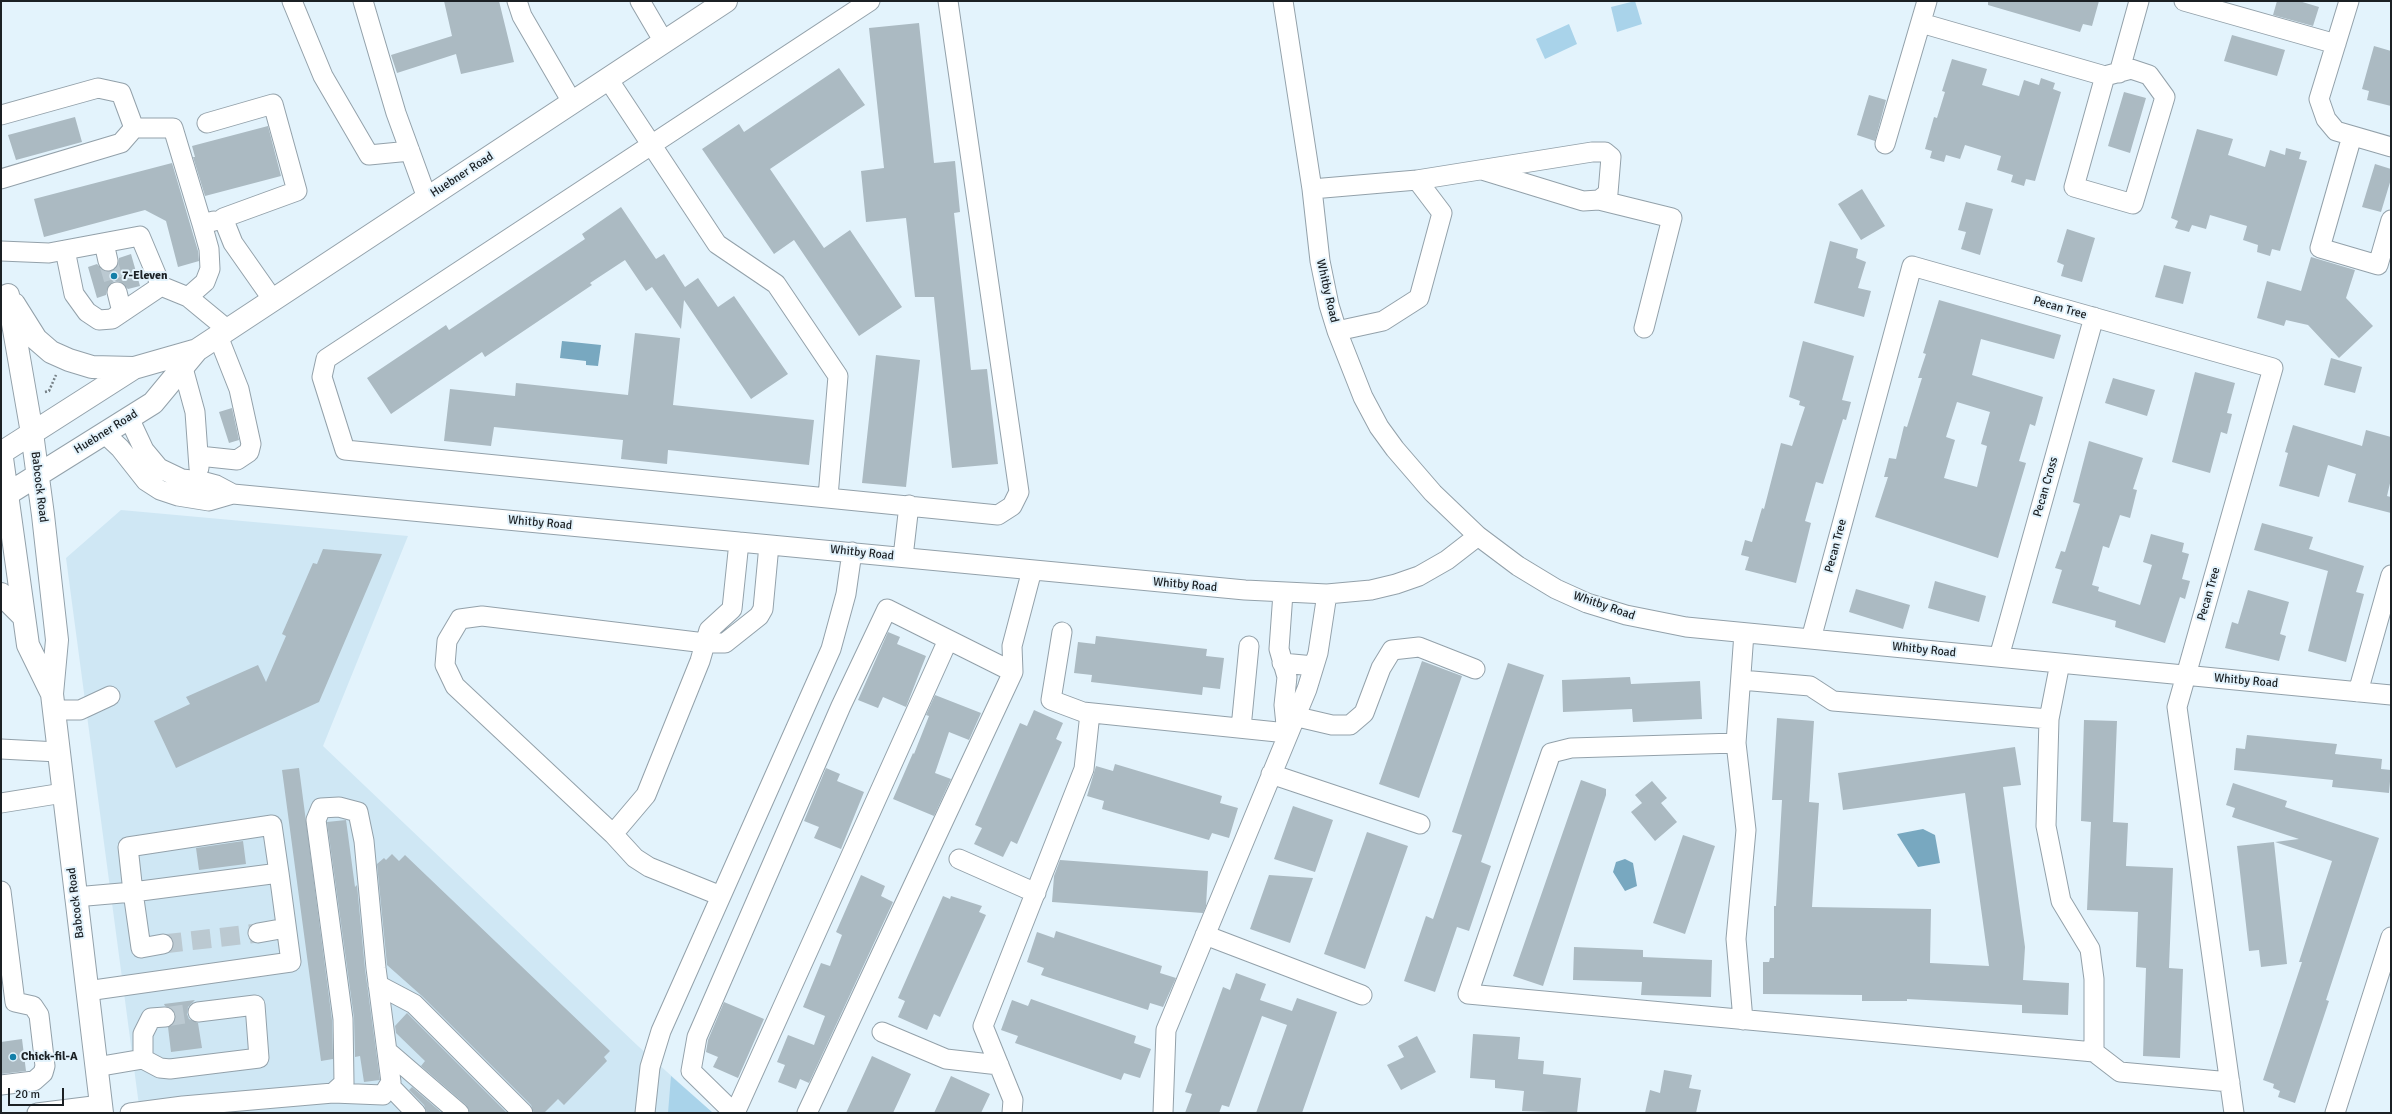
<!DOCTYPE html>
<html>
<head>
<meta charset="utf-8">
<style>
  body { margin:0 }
  #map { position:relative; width:2392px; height:1114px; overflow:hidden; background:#e3f3fc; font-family:Signika,sans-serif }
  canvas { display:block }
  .frame { position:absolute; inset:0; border:2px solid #1b2024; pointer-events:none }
  .scale { position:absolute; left:8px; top:1088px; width:56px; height:18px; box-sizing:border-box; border:2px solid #1b2024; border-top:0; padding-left:5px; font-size:12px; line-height:14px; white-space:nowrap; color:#1b2024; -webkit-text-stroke:3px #e3f3fc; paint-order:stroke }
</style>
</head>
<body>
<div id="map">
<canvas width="2392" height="1114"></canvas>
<div class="frame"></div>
<div class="scale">20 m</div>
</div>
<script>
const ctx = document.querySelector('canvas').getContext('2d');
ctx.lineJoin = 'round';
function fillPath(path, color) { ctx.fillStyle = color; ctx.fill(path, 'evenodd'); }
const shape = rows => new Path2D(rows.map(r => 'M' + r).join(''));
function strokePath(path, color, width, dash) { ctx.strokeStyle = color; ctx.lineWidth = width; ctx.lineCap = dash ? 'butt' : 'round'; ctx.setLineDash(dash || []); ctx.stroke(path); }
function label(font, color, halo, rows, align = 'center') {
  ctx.font = font + ' Signika,sans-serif'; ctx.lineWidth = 4; ctx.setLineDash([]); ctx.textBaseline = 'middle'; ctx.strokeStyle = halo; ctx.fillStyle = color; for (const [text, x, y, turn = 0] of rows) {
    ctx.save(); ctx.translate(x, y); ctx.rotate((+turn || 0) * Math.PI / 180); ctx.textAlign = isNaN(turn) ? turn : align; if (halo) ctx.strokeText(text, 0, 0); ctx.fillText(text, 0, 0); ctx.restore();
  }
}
const built = shape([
  [121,510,408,536,323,746,638,1046,713,1113,140,1113,66,558]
]);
const green = shape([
  [1635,1,1642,24,1617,32,1611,7],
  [1569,24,1577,44,1545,59,1536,39],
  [671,1076,713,1113,668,1113]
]);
const water = shape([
  [562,341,601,345,598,366,586,365,586,361,560,358],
  [1923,829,1935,835,1940,863,1918,867,1897,834],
  [1625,859,1633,863,1637,886,1625,891,1613,872,1616,862]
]);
const building = shape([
  [444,1,499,1,514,62,461,74,456,54,397,73,391,55,452,36],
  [1988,1,2099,1,2092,26,2083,24,2080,32,1988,5],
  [2277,1,2299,1,2319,7,2313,26,2273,15],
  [919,23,934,163,955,161,960,212,954,213,971,370,987,369,998,464,952,468,934,297,915,297,906,218,866,222,861,171,884,168,869,28],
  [2232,35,2285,50,2277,76,2224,61],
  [2374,46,2391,51,2391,106,2367,100,2369,91,2362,89],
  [1952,59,1987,69,1982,85,2019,96,2024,80,2039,85,2041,78,2055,83,2053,89,2061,92,2035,181,2026,179,2024,186,2011,182,2013,175,1997,170,2001,156,1965,145,1960,159,1946,155,1944,162,1930,158,1932,151,1925,149,1934,117,1937,118,1945,92,1942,91],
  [839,68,865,105,770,169,824,248,850,230,902,307,859,336,794,240,774,254,702,149,739,124,744,132],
  [2124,92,2146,98,2130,153,2108,146],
  [1869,95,1886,100,1875,141,1857,135],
  [75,117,82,142,16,160,8,135],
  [268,126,281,176,205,196,193,157,195,157,192,146],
  [2197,129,2233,139,2228,155,2265,167,2270,150,2285,155,2286,148,2301,152,2299,159,2307,161,2280,251,2272,249,2270,256,2257,252,2258,245,2243,240,2247,226,2210,215,2206,229,2192,225,2189,232,2175,228,2178,221,2171,218],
  [172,163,198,251,199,261,178,267,166,221,145,210,44,237,34,199],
  [2375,164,2391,169,2391,179,2381,212,2362,207],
  [1862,189,1885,226,1861,240,1838,204],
  [1966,202,1993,209,1980,255,1961,249,1966,232,1958,230],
  [621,207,656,259,664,254,685,287,698,278,718,307,734,296,788,374,751,399,684,300,681,329,652,287,646,291,625,260,590,283,592,285,485,357,482,352,391,414,367,378,446,325,449,330,585,239,582,234],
  [2067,229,2095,238,2082,282,2061,276,2064,265,2057,262],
  [1830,241,1858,249,1856,258,1866,262,1858,288,1871,291,1864,317,1814,303],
  [131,254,140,286,128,289,120,282,114,281,107,289,106,295,97,298,88,267,97,264,104,271,111,272,118,265,119,258],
  [2311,257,2355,270,2346,298,2373,326,2339,358,2308,325,2286,320,2284,326,2257,318,2267,281,2301,291],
  [2164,265,2191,272,2183,304,2155,297],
  [1939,300,2061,335,2054,359,1981,339,1972,375,2043,397,2035,426,2030,424,2019,461,2026,463,1998,558,1875,517,1888,477,1884,477,1889,458,1896,459,1904,426,1907,427,1922,378,1918,378,1926,354,1923,353],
  [1957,402,1990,412,1981,444,1987,446,1977,487,1944,478,1955,440,1946,437],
  [635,333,680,338,673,405,814,420,809,465,668,450,667,464,621,459,623,440,494,427,491,446,444,441,450,389,515,396,516,383,628,395],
  [1803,341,1854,356,1842,400,1851,402,1846,420,1843,419,1823,484,1816,482,1805,521,1811,523,1796,583,1745,570,1749,557,1741,555,1745,540,1752,542,1762,508,1764,509,1781,443,1792,446,1805,407,1799,405,1800,401,1789,397],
  [876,355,920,360,906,487,862,483],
  [2331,358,2362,367,2355,393,2324,385],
  [2195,372,2235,383,2227,413,2232,414,2227,434,2221,432,2210,473,2172,462],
  [2113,378,2155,390,2147,416,2105,403],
  [232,408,239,440,229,443,219,412],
  [2293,425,2362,446,2366,430,2391,437,2391,479,2387,496,2391,497,2391,513,2348,502,2356,474,2328,465,2319,497,2279,486,2288,453,2285,452],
  [2089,441,2143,458,2133,489,2137,490,2130,518,2120,515,2109,548,2103,546,2092,585,2099,587,2098,591,2140,605,2152,565,2143,562,2151,534,2184,543,2182,552,2189,554,2182,579,2190,581,2185,599,2180,597,2165,643,2115,627,2116,621,2052,603,2062,570,2055,568,2061,551,2065,552,2080,504,2073,502],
  [2262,523,2313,537,2309,549,2364,566,2356,592,2364,594,2346,662,2308,651,2328,571,2254,550],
  [323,549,382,554,319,702,176,768,154,721,190,704,186,697,258,665,266,682,286,636,282,634,313,563,317,564],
  [1935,581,1986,596,1979,622,1928,608],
  [1856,589,1910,605,1903,629,1849,612],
  [2248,590,2289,602,2280,634,2286,636,2279,661,2225,648,2232,622,2238,624],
  [888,632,900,637,897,644,926,656,906,707,883,697,878,708,858,700],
  [1096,636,1207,649,1206,656,1224,658,1220,689,1203,687,1202,695,1091,682,1092,675,1074,673,1078,642,1095,644],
  [1422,661,1462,676,1419,798,1379,784],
  [1508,663,1544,675,1481,862,1491,866,1469,931,1457,927,1435,992,1404,981,1426,916,1433,919,1462,835,1452,832],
  [1630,677,1631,684,1700,681,1702,719,1633,722,1632,709,1563,712,1562,680],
  [935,695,981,713,969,740,949,732,935,773,951,779,934,816,893,799,913,753,914,754,929,716,926,715],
  [1034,710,1063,723,1056,739,1062,742,1017,844,1011,841,1003,857,974,844,982,828,975,825,1020,723,1027,726],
  [1777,718,1814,721,1809,802,1819,803,1812,907,1931,909,1930,963,1989,966,1965,793,1843,810,1838,773,2015,747,2021,785,2003,787,2025,947,2023,980,2069,983,2068,1015,2022,1013,2022,1005,1907,999,1907,1001,1862,1001,1862,995,1763,994,1763,962,1769,962,1770,958,1774,958,1774,906,1776,906,1782,800,1772,800],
  [2084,720,2117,721,2113,822,2128,823,2126,866,2173,868,2169,968,2183,969,2180,1058,2143,1056,2146,968,2136,967,2138,912,2087,910,2091,822,2081,821],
  [2247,735,2337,744,2335,754,2382,759,2381,769,2391,770,2389,793,2332,787,2333,780,2234,770,2236,748,2245,749],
  [1115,764,1222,796,1220,803,1238,808,1229,838,1212,833,1209,840,1102,809,1104,801,1087,796,1096,766,1113,771],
  [299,768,332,1020,333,1059,321,1061,282,770],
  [826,768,840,774,837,781,864,792,841,849,814,838,819,827,804,821],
  [1581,780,1606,789,1606,795,1543,986,1513,976],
  [1652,781,1667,798,1661,803,1677,822,1655,841,1631,812,1642,803,1635,795],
  [2233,783,2287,801,2285,807,2379,838,2326,1000,2329,1001,2295,1103,2278,1097,2280,1091,2273,1088,2274,1084,2263,1080,2302,962,2299,962,2332,861,2275,842,2299,839,2232,817,2235,808,2226,805],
  [1293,806,1333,820,1315,872,1274,859],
  [346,820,355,887,357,885,365,969,380,1080,364,1082,360,1056,355,1057,354,1018,327,822],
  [1367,832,1408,846,1365,969,1324,954],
  [1683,835,1715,846,1685,934,1653,923],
  [243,841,246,864,199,870,196,848],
  [2274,842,2287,964,2261,967,2259,950,2249,951,2237,846],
  [392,854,399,861,405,855,610,1051,604,1057,607,1061,564,1105,558,1099,544,1113,534,1113,531,1105,422,996,387,965,377,864,384,858,386,860],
  [1060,860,1208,871,1206,906,1203,913,1052,902,1054,876],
  [861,875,885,886,881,896,893,902,809,1083,800,1079,796,1089,778,1082,785,1065,777,1062,788,1035,814,1045,825,1016,803,1007,821,963,830,966,842,935,836,932],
  [1269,875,1313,878,1290,943,1250,929],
  [943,896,950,899,951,896,982,906,979,912,986,915,940,1017,934,1014,927,1030,898,1017,905,1001,898,998],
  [1056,931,1162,966,1160,973,1176,978,1163,1007,1150,1003,1148,1010,1041,975,1044,968,1027,962,1037,932,1054,938],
  [1574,947,1643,950,1643,957,1712,960,1711,997,1641,995,1642,982,1573,980],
  [1236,973,1266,984,1260,1000,1292,1011,1297,998,1337,1012,1302,1113,1256,1113,1287,1025,1262,1016,1229,1107,1222,1105,1219,1113,1185,1113,1192,1094,1185,1092,1223,987,1230,990],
  [1031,999,1136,1036,1134,1043,1151,1049,1140,1078,1124,1073,1121,1080,1015,1043,1018,1036,1001,1030,1012,1000,1028,1006],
  [195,1000,188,1007,187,1014,189,1019,198,1023,202,1048,171,1052,168,1027,175,1022,176,1016,174,1011,165,1006,164,1004],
  [724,1002,764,1019,738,1078,713,1067,718,1057,706,1052,708,1040],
  [407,1013,507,1113,470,1113,466,1105,421,1066,425,1061,396,1033,395,1026],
  [1473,1034,1520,1037,1518,1059,1544,1061,1543,1074,1581,1078,1577,1113,1522,1111,1524,1091,1495,1088,1495,1080,1470,1078],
  [1417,1036,1436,1072,1401,1090,1387,1065,1404,1057,1398,1046],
  [22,1039,26,1071,1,1074,1,1042],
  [872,1056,911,1074,893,1113,846,1113],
  [1664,1070,1692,1075,1689,1088,1701,1090,1696,1113,1645,1113,1650,1090,1660,1093],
  [951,1076,990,1094,981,1113,934,1113],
  [412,1087,442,1113,427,1113,424,1105,409,1090]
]);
const minorTunnel = shape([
  [108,261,117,292],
  [163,944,258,933],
  [165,1017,198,1012]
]);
const path = shape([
  [45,392,49,391,56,375]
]);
const minor = shape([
  [292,1,323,76,369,155,410,151],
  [363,1,396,113,427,198],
  [517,1,522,16,572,102],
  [640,1,664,42],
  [870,1,326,359,322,377,345,450,998,515,1012,506,1019,492,948,1],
  [1283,1,1312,189,1320,261,1329,305,1337,331,1363,397,1379,427,1395,449,1433,493,1478,536,1518,566,1556,589,1587,603,1626,615,1686,627,2391,695],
  [2184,1,2336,44],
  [2349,1,2319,99,2326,119,2336,131,2391,147],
  [1921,23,2105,76,2074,187,2133,204,2165,97,2149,75,2131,69,2105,76],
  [2119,73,2139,1],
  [608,79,717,244,776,284,838,376,828,497],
  [1,115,98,88,121,93,134,128,121,143,1,179],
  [207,123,273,104,297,191,223,218,233,243,273,300],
  [134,128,173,128,202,224],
  [2352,136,2320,248,2378,265,2391,220],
  [1885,144,1927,1],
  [1417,180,1592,152,1605,152,1611,157,1608,193,1599,200,1583,201,1482,170],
  [1312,189,1417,180,1442,213,1419,298,1383,321,1337,331],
  [1599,200,1672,218,1644,328],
  [104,243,108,261],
  [65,250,74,294,87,312,99,320,112,319,161,286],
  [1,251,49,253,140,236,161,286,188,297,228,330],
  [117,292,122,312],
  [188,297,205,282,210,269,209,249,202,224,214,221],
  [183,368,195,412,199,468],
  [129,418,144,450,159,468,182,479,201,481,216,485,233,494,1245,590,1327,594,1371,590,1396,584,1419,576,1447,560,1478,536],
  [104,433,120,448,146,481,160,490,178,496,209,501,233,494],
  [199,456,237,460,249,452,251,444,239,389,218,336],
  [903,557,909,505],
  [1283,593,1279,649,1287,677,1284,705,1286,725],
  [1062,632,1051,700,1083,712,1287,733],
  [1811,639,1912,266,2273,368,2177,707,2234,1113],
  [1999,657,2094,317],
  [1282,663,1314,666],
  [1741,680,1810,686,1833,701,2049,719],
  [2358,692,2391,575],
  [54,710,80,710,110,696],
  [1285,714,1332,725,1350,725,1364,713,1381,668,1392,650,1419,647,1475,669],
  [1241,728,1249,646],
  [1736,743,1571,748,1551,753,1468,994,2094,1052,2094,979,2090,949,2061,901,2046,826,2049,719,2060,663],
  [1,749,58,752],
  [1271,774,1420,824],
  [1,803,63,793],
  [613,834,646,795,700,661,709,630,732,609,739,542],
  [959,859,1036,893],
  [1,891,15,1002,33,1006,39,1015,45,1066,43,1073,34,1081,1,1085],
  [721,896,649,867,635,858,613,834,455,686,445,665,447,641,460,619,482,616,705,643,725,643,759,616,763,609,769,545],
  [75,897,133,892,279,873,272,825,128,847,133,892,141,948,163,944],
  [258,933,286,928],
  [1205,935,1362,995],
  [378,985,414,1004,523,1113],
  [87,991,291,962,279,873],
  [1743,1020,1736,939,1746,830,1736,743,1744,633],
  [882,1032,946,1059,999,1065],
  [387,1051,459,1113],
  [2094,1052,2120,1072,2230,1082],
  [143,1059,143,1034,151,1018,165,1017],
  [96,1067,143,1059,160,1068,170,1069,259,1058,255,1005,198,1012],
  [389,1085,416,1113],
  [37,1113,101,1105],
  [130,1113,183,1106,333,1093,383,1095,391,1082,376,968,364,841,358,812,339,807,321,808,316,820,343,1019,344,1083,333,1093],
  [645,1113,650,1067,661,1031,831,649,846,594,852,552],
  [734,1113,691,1071,697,1037,841,706,887,609,1013,672],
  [735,1113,948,640],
  [807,1113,1013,672,1012,646,1032,570],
  [1012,1113,1013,1100,983,1026,1084,769,1090,713],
  [1163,1113,1166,1030,1307,689,1318,653,1327,594],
  [2335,1113,2391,937]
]);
const major = shape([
  [8,295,32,433,43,515,57,640,52,694,102,1113],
  [14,304,36,339,51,352,69,360,92,367,134,368],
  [1,451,28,645,52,694],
  [1,453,134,368,197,350],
  [1,498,153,403,197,350,726,1],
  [1,594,24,617]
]);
const markers = [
  [114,276,4,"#147fa8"],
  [13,1057,4,"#147fa8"]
];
const streetNames = [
  ["Huebner Road",462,175,-33],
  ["Whitby Road",1327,291,77],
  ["Pecan Tree",2060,308,16],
  ["Huebner Road",106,432,-32],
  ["Babcock Road",39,487,83],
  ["Pecan Cross",2046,487,-74],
  ["Whitby Road",540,523,5],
  ["Pecan Tree",1836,546,-75],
  ["Whitby Road",862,553,6],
  ["Whitby Road",1185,585,5],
  ["Pecan Tree",2209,594,-74],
  ["Whitby Road",1604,606,19],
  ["Whitby Road",1924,650,6],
  ["Whitby Road",2246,681,5],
  ["Babcock Road",76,903,-97]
];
const poiNames = [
  ["7-Eleven",122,276],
  ["Chick-fil-A",21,1057]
];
fillPath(built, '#cfe7f4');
fillPath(green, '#a9d3ea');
fillPath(water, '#78a8c0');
fillPath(building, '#abbac2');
strokePath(minorTunnel, '#bbc9d1', 19, [19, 10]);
strokePath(minor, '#93a1aa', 21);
strokePath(major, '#93a1aa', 24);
strokePath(path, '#757f85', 2.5, [2, 2]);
strokePath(minor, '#fff', 19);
strokePath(major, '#fff', 22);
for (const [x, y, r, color] of markers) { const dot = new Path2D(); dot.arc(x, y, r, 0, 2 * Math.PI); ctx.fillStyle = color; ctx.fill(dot); strokePath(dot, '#e3f3fc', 1.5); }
label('12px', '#1b2024', '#e3f3fc', streetNames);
label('bold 12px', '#1b2024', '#e3f3fc', poiNames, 'left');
</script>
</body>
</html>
